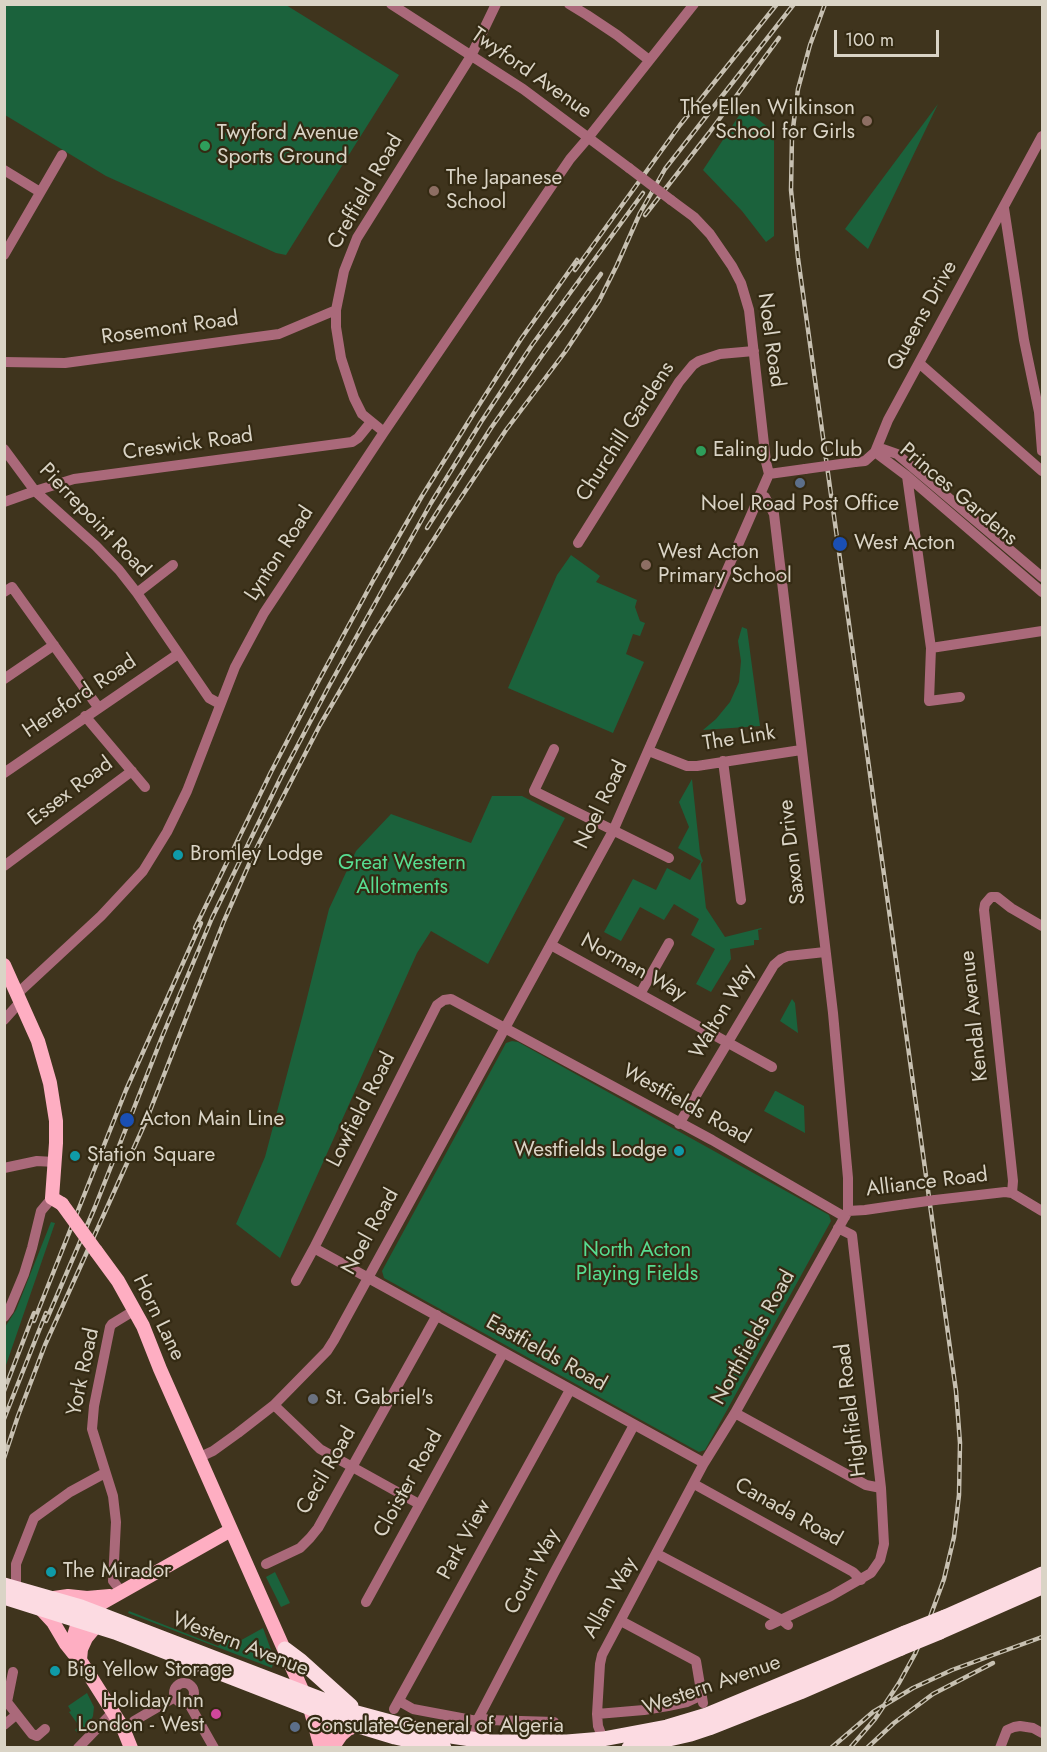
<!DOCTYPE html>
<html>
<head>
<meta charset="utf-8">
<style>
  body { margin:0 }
  #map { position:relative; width:1047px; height:1752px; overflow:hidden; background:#3f341d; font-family:Jost,sans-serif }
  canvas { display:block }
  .frame { position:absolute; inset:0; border:6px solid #dad4c6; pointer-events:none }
  .scale { position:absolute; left:834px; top:30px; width:105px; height:27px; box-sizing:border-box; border:3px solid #dad4c6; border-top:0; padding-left:8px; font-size:18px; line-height:21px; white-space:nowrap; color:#dad4c6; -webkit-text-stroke:4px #342a13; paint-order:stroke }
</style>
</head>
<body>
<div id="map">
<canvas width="1047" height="1752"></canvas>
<div class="frame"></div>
<div class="scale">100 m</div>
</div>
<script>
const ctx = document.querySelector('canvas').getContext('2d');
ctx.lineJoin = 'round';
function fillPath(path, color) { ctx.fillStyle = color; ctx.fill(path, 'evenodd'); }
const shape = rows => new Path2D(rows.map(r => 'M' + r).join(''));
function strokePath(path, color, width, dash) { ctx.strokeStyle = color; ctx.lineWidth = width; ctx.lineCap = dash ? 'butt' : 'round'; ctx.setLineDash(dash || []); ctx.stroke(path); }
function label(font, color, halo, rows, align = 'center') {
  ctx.font = font + ' Jost,sans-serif'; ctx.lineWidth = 4.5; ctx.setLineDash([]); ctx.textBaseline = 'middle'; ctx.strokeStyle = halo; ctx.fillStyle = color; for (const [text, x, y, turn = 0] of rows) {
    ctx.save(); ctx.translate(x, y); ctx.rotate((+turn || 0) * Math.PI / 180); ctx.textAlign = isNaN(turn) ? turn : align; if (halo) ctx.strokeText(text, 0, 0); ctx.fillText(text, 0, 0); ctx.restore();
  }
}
const green = shape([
  [4,5,286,5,399,75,286,255,276,253,106,176,5,115],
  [938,104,868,249,845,229],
  [744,108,774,132,774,236,766,242,742,211,703,170],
  [571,555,600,576,596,582,637,600,635,607,640,621,645,623,640,636,633,634,626,654,644,662,613,733,508,688,557,575],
  [742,627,747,629,760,726,703,730,716,719,730,702,739,682,741,661,738,641],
  [692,779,700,853,703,861,701,864,706,908,725,937,761,928,762,929,758,930,759,940,754,940,754,945,730,949,731,959,711,992,696,984,715,949,691,935,699,919,674,904,664,920,640,907,621,941,604,932,633,879,656,890,667,868,690,880,701,861,678,848,689,827,679,802],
  [492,796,522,796,565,818,488,964,431,931,417,953,280,1258,236,1224,265,1157,303,1014,329,909,356,851,391,814,471,843],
  [792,999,795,1003,798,1033,780,1021],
  [512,1041,518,1042,829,1215,831,1221,705,1450,699,1452,384,1278,382,1271,506,1043],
  [775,1091,776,1091,804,1106,805,1133,764,1111],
  [51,1222,55,1223,5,1368,5,1327,16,1310],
  [275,1572,290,1603,281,1607,266,1577],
  [129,1611,218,1646,231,1636,236,1643,263,1628,274,1658,272,1668,128,1613],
  [87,1693,94,1707,93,1716,89,1725,82,1733,78,1733,75,1730,79,1726,69,1712,71,1711,68,1706]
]);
const minor = shape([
  [391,4,523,89,629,168],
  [569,4,587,15,617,35,649,60],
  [4,170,40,192],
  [1004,208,1024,340,1039,412,1042,451],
  [4,255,62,155],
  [4,362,65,363,279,334,336,310],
  [919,363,1042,471],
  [384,432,362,414,354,398,341,358,336,327,336,310,344,271,357,238,471,56,496,4],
  [877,447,897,454,1042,577],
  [4,449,35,491,96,546,119,570,137,593,209,698,220,704],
  [875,452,907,476,1042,592],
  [855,462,865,461,875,452,888,420,1042,136],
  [769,474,805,469],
  [907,476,931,648,929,701,960,697],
  [4,502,35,491,74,479,352,442,358,438,371,422],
  [578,543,679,382,693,365,699,361,720,354,754,351],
  [4,592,12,587,98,707],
  [137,593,173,565],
  [931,648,1042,631],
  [4,679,54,645],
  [85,716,145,787],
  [554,749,534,791,669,858],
  [649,751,687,766,697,766,801,750],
  [723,761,741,900],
  [4,773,178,654],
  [4,866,132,771],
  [551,945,772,1067],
  [18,993,101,916,143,871,167,832,187,791,235,667,264,613,384,432,570,159,588,138,694,4],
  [640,994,669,943],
  [4,1020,21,1001],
  [679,1124,774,965,781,959,788,956,825,952],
  [4,1168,37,1161,54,1162],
  [1012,1193,1013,1181,984,910,985,904,991,897,997,897,1011,908,1042,926],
  [935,1200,1005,1192,1012,1193,1042,1211],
  [848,1211,865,1210,906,1204],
  [296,1281,314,1248],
  [4,1317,9,1310,24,1274,32,1248,41,1211,52,1198],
  [274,1405,320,1449,419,1504],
  [735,1413,866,1485,881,1488,852,1235,838,1228],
  [200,1457,213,1451,238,1433,274,1405,327,1351,334,1340,613,831,769,474,766,462,749,310,741,283,732,266,710,234,694,217,671,200],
  [704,1463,314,1248,437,1005,444,1000,451,999,464,1006,712,1140,845,1217],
  [694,1484,853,1572,861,1580],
  [657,1554,782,1620,788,1625],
  [266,1564,300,1548,310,1538,318,1528,437,1315],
  [16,1588,16,1564,34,1518,70,1492,105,1473],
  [121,1591,113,1581,116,1522,113,1496,92,1429,94,1406,110,1327,112,1324,135,1310],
  [366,1602,503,1353],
  [621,1621,696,1661,703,1703],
  [770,1625,831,1596,871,1573,880,1560,884,1544,881,1488],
  [13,1672,7,1702,32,1734,37,1736,45,1729],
  '174 1693a10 10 0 1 1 20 0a10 10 0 1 1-20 0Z',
  [399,1701,413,1709,477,1721],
  [188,1702,214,1748],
  [394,1709,570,1390],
  [597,1714,644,1710,668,1706,687,1702,702,1695],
  [479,1717,488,1720,554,1722],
  [134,1721,175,1697],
  [4,1725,16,1715],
  [474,1739,479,1717,554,1573,634,1425],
  [603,1739,598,1726,597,1714,600,1664,602,1655,704,1463,735,1413,848,1211,848,1178,833,1013,774,514,765,497,760,494],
  [78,1748,113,1712],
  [1000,1748,1007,1730,1014,1727,1020,1726,1033,1728,1042,1733]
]);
const major = shape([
  [4,965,38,1041,50,1083,56,1121,56,1143,52,1198,62,1204],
  [96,1251,118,1281,143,1326,160,1369,310,1708,321,1748],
  [54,1598,68,1596,87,1598,110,1596],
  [40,1608,53,1622,66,1644,74,1654],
  [80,1660,81,1649,86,1638,96,1626,104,1620],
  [317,1719,335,1748],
  [131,1748,123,1728,80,1660,74,1645,73,1639,76,1629,86,1616,102,1603,231,1530],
  [332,1748,341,1735,348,1729,358,1725]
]);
const highway = shape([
  [4,1585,81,1607,357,1713,409,1727,451,1736,491,1742,567,1742,603,1739,667,1727,707,1715,905,1633],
  [4,1597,115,1632,349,1723,395,1737,444,1748],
  [945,1617,1042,1574],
  [940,1632,1042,1587],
  [285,1649,301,1661,351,1706],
  [629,1748,691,1734,709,1728,800,1692,901,1648]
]);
const rail = shape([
  [825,4,810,45,798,89,792,136,791,190,798,258,956,1391,960,1443,959,1495,954,1537,944,1579,926,1628,915,1654,899,1683,875,1719,850,1748],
  [645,215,709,133,779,38],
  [575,270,680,125,777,4],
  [427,528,491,428,543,354,601,274],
  [195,928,271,772,319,680,374,579,422,496,472,416,521,339,577,260],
  [34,1321,126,1090,201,923],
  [46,1321,95,1207,162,1037,212,918,281,777,329,686,431,503,481,422,532,345,643,193],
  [4,1391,34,1313],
  [4,1419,46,1313],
  [4,1458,18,1416,45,1345,146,1121,224,921,254,853,320,725,372,636,452,511,506,430,565,352,599,301,617,265,640,213,665,169,794,4],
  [831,1748,873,1712,913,1688,952,1670,1042,1637],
  [867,1748,894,1723,933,1694,993,1663]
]);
const minorBridge = shape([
  [629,168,671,200],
  [805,469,855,462],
  [906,1204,935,1200]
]);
const majorBridge = shape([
  [62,1204,96,1251]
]);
const highwayBridge = shape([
  [905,1633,945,1617],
  [901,1648,940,1632]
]);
const markers = [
  [867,121,6,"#8d6e63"],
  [205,146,6,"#2e9e5b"],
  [434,191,6,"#8d6e63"],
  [701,451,6,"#2e9e5b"],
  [800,483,6,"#5c6f8a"],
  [840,544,8,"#1a4fb4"],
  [646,565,6,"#8d6e63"],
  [178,855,6,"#0f9aa8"],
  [127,1120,8,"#1a4fb4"],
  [679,1151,6,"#0f9aa8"],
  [75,1156,6,"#0f9aa8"],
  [313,1399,6,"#6b7280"],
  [51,1572,6,"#0f9aa8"],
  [55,1671,6,"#0f9aa8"],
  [216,1714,6,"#d1479c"],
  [295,1727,6,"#5c6f8a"]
];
const streetNames = [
  ["Twyford Avenue",531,74,35],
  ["Creffield Road",366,192,-60],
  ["Queens Drive",923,316,-61],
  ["Rosemont Road",170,329,-8],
  ["Noel Road",770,340,82],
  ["Churchill Gardens",626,432,-57],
  ["Creswick Road",188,445,-8],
  ["Princes Gardens",958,495,40],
  ["Pierrepoint Road",94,521,46],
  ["Lynton Road",280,554,-57],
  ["Hereford Road",80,697,-34],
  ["The Link",739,739,-9],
  ["Essex Road",71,792,-37],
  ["Noel Road",602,805,-64],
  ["Saxon Drive",793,852,-97],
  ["Norman Way",633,968,29],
  ["Walton Way",723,1012,-59],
  ["Kendal Avenue",975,1016,-96],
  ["Westfields Road",686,1105,29],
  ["Lowfield Road",362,1110,-63],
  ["Alliance Road",927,1183,-7],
  ["Noel Road",371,1232,-61],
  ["Horn Lane",158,1318,64],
  ["Northfields Road",754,1338,-61],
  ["Eastfields Road",546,1354,29],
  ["York Road",84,1372,-78],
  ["Highfield Road",852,1410,-97],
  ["Cecil Road",327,1471,-60],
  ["Cloister Road",409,1484,-61],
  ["Canada Road",788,1513,29],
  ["Park View",465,1540,-61],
  ["Court Way",533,1572,-62],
  ["Allan Way",611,1598,-61],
  ["Western Avenue",240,1645,21],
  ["Western Avenue",712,1686,-19]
];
const poiNames = [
  ["The Ellen Wilkinson",855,109,"right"],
  ["School for Girls",855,133,"right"],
  ["Twyford Avenue",217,134],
  ["Sports Ground",217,158],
  ["The Japanese",446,179],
  ["School",446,203],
  ["Ealing Judo Club",713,451],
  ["Noel Road Post Office",800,505,"center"],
  ["West Acton",854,544],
  ["West Acton",658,553],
  ["Primary School",658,577],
  ["Bromley Lodge",190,855],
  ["Acton Main Line",140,1120],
  ["Westfields Lodge",667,1151,"right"],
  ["Station Square",87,1156],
  ["St. Gabriel's",325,1399],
  ["The Mirador",63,1572],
  ["Big Yellow Storage",67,1671],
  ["Holiday Inn",204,1702,"right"],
  ["London - West",204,1726,"right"],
  ["Consulate-General of Algeria",307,1727]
];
const parkNames = [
  ["Great Western",402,864],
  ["Allotments",402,888],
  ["North Acton",637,1251],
  ["Playing Fields",637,1275]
];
fillPath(green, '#1b623c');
strokePath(minor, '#aa697a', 10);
strokePath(major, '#feaec2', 14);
strokePath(highway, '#fcdbe2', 15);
strokePath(rail, '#c7c0b1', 4.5);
strokePath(rail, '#342a13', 2, [7]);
strokePath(minorBridge, '#aa697a', 10);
strokePath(majorBridge, '#feaec2', 14);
strokePath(highwayBridge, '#fcdbe2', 15);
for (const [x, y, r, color] of markers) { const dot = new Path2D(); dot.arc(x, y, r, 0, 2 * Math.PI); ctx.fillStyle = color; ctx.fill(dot); strokePath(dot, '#342a13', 2); }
label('21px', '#dad4c6', '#342a13', streetNames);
label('21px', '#dad4c6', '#342a13', poiNames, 'left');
label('21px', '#57dd91', '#342a13', parkNames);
</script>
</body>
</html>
